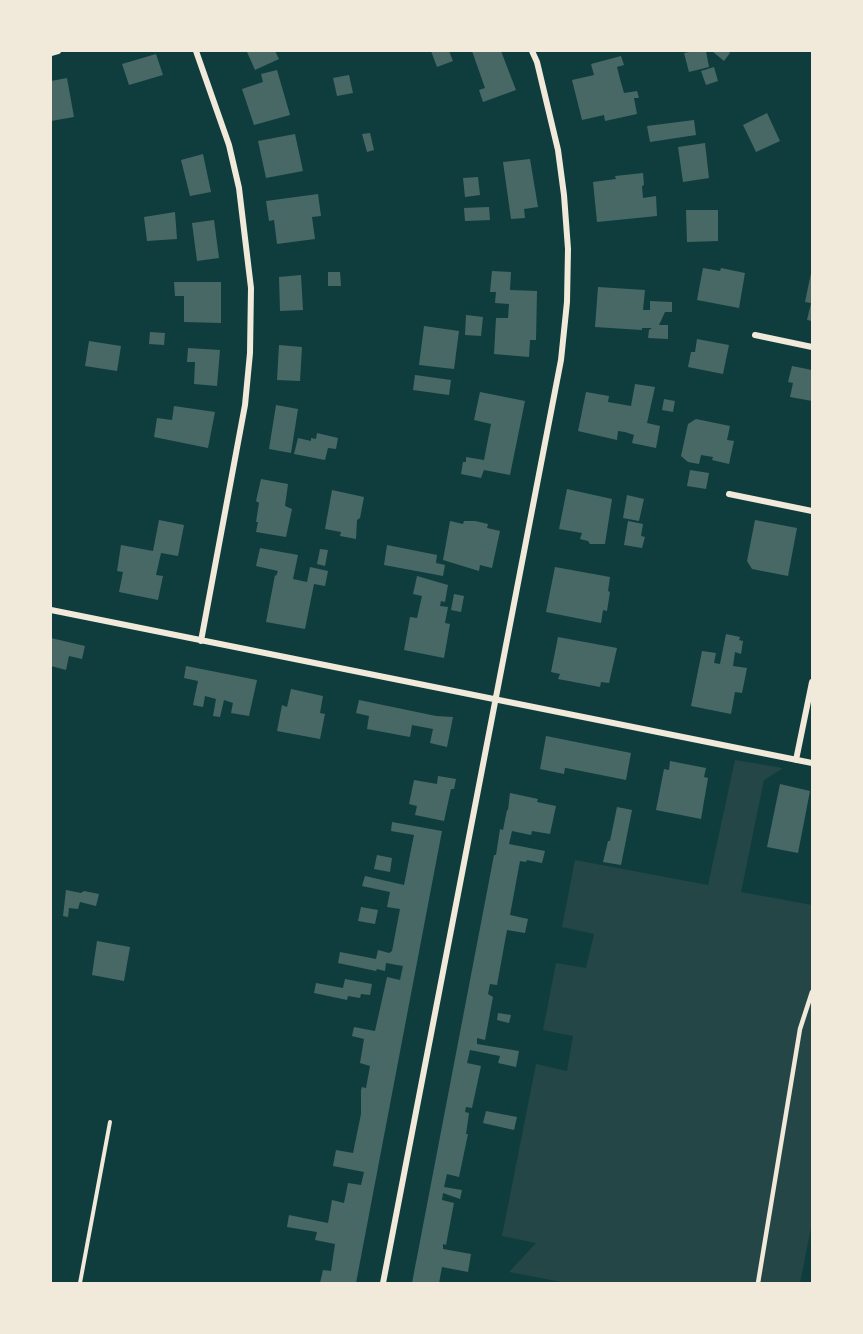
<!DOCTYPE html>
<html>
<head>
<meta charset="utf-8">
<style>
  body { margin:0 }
  #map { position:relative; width:863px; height:1334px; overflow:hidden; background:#0f3d3e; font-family:"Work Sans",sans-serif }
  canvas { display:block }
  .frame { position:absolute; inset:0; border:52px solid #f1e9da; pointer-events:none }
</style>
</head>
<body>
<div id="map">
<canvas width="863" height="1334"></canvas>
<div class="frame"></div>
</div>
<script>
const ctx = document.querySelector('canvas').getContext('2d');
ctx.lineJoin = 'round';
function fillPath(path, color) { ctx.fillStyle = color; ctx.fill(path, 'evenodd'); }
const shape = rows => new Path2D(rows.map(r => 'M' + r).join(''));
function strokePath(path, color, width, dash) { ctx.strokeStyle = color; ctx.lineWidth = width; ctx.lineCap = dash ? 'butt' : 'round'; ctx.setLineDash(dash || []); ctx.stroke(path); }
const green = shape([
  [735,760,783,768,764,780,741,892,812,905,812,1223,800,1283,567,1283,509,1272,536,1243,502,1236,536,1064,567,1071,573,1036,543,1030,556,963,586,968,594,934,562,927,575,860,708,885]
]);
const building = shape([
  [249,51,275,51,279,59,255,70,247,52],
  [431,51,449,51,453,61,437,67],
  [472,51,501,51,516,90,483,102,479,90,485,88],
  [694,51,706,51,709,67,689,72,684,53],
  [712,51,728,51,730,53,724,61],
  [156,54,163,75,129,85,122,64],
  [621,56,624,65,617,67,620,79,624,93,637,91,639,98,634,98,637,114,605,121,604,115,582,120,572,80,594,75,591,64],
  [714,67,718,81,706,85,701,71],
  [277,70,290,115,254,125,242,89,263,82,261,74],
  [349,75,353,93,337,96,333,78],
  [67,78,74,117,51,121,51,81],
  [767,113,780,141,756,152,743,125],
  [694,120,696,135,650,142,647,126],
  [370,133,374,150,367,152,362,134],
  [295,134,303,171,266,178,258,141],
  [705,143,709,178,683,182,678,147],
  [203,154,211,192,190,196,181,160],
  [530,159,538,207,524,209,525,218,511,219,503,162],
  [643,173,644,185,642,186,643,198,656,196,657,216,597,222,593,182,616,179,615,176],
  [478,177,480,195,465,197,463,178],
  [318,194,321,216,312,217,315,239,277,244,274,220,269,221,266,201],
  [489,207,490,220,465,221,464,208],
  [686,210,718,210,718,241,687,242],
  [175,212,177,239,147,241,144,217],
  [214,220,219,258,197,261,192,223],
  [703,268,720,271,721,268,745,273,739,308,697,300],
  [492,271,511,272,510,290,537,291,536,340,530,340,529,357,494,354,496,318,508,318,509,304,495,303,496,292,490,292],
  [328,272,340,272,341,286,328,286],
  [811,273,812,273,812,321,807,320,811,303,805,302],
  [301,275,303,310,280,311,279,277],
  [174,282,221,282,221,323,184,322,184,296,175,296],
  [598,287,645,290,643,310,650,310,650,301,672,302,672,312,665,312,659,325,668,325,668,339,648,338,649,330,652,328,642,328,642,330,595,327],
  [466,315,483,317,481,336,465,335],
  [424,326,459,331,454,369,419,365],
  [150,332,165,333,164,345,149,344],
  [697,339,729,345,723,374,688,367,691,352,695,352],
  [89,341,121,346,117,371,85,366],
  [279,345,302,347,300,381,277,380],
  [188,348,220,350,217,386,194,384,195,362,187,362],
  [792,366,812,370,812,401,790,397,793,383,788,382],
  [415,375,451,380,449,395,413,390],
  [635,384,655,387,647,423,660,426,656,448,632,443,634,435,625,432,618,431,617,440,578,431,586,392,609,396,608,402,631,406],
  [480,392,525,401,510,475,484,470,481,478,461,474,463,462,466,462,466,457,484,460,491,424,474,420],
  [664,399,675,401,673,412,662,410],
  [276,405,298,409,291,453,269,449],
  [174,406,215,412,208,448,154,437,157,418,172,420],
  [696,419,730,426,727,440,734,441,729,464,712,460,713,457,701,455,699,464,688,462,681,456,688,424],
  [317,433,338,438,336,449,328,448,325,460,294,454,298,438,311,441,311,438,316,439],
  [690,470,709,473,706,489,687,486],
  [261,479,288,484,285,506,292,509,286,537,256,532,258,522,256,522,259,503,256,501],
  [567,489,612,499,605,544,590,544,588,541,580,539,582,533,559,529],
  [332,490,364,497,360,518,357,520,356,539,340,536,341,532,325,529],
  [627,495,644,499,639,521,623,518],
  [159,520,184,525,178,556,161,553,156,575,163,576,158,600,119,592,123,572,117,571,121,545,153,551],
  [755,520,797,528,788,576,752,569,747,561],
  [450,521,463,524,464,521,475,521,488,524,487,528,500,531,492,568,480,565,479,571,443,560],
  [628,521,643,524,641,536,645,537,642,548,624,545],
  [387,545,437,555,436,563,445,565,443,576,384,565],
  [260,548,298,555,293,579,307,582,310,567,328,571,325,586,314,584,305,629,266,622,275,575,276,576,278,571,256,566],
  [320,549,328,550,325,566,317,564],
  [555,567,610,577,608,591,610,592,607,611,603,610,601,623,546,612],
  [417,576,448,585,445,602,441,601,440,606,448,607,445,623,450,624,444,658,404,650,410,617,417,618,422,596,413,594],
  [454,594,464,596,461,612,451,610],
  [726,634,740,637,739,640,743,641,741,654,735,652,733,666,747,668,742,693,735,692,731,714,691,706,702,651,716,653,714,663,720,664],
  [558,637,617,648,609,683,601,682,600,687,558,679,560,674,551,672],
  [51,638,85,646,82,659,69,656,66,670,51,666],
  [186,666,257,680,249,716,231,713,233,703,224,700,220,717,213,716,216,699,205,696,203,707,193,705,198,681,184,678],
  [291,689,323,696,320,713,325,714,320,739,277,731,282,705,287,707],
  [359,700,436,716,453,717,447,747,430,743,433,729,412,725,410,737,367,729,369,716,356,713],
  [546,736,631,753,626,780,566,768,565,768,564,774,540,769],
  [670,761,706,768,704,777,708,778,701,819,656,810,664,769,669,770],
  [438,776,456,779,454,789,451,789,444,821,415,815,417,806,409,804,414,780,437,784],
  [780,784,810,791,798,853,767,847],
  [510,793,538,799,537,802,556,806,550,834,532,831,531,835,512,831,509,844,545,851,542,863,527,860,526,862,520,861,510,915,528,919,525,933,507,930,497,985,490,984,488,994,493,997,485,1040,477,1038,477,1044,519,1051,516,1067,498,1063,500,1056,470,1050,467,1063,481,1066,472,1108,466,1107,465,1112,469,1113,466,1134,468,1134,459,1177,447,1174,444,1187,462,1190,460,1199,443,1193,442,1200,454,1203,446,1245,443,1244,443,1249,471,1254,468,1272,442,1267,439,1283,412,1283,494,855,496,855,500,829,503,830,507,810,508,810],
  [617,807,632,810,621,865,603,862,608,841,610,841],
  [392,822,442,831,356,1283,320,1283,323,1270,331,1271,335,1244,315,1240,317,1232,287,1227,289,1215,328,1223,332,1200,344,1203,348,1183,361,1185,364,1172,333,1166,336,1150,353,1153,361,1114,361,1090,362,1087,366,1088,370,1066,360,1063,364,1039,352,1036,354,1027,375,1031,387,977,400,980,403,966,386,963,385,971,377,969,376,971,338,963,340,952,376,959,378,950,389,953,392,951,400,909,387,907,390,892,362,886,365,876,404,885,414,835,391,831],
  [377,855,392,858,390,872,374,869],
  [66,890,81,893,84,891,99,894,96,906,80,902,78,909,69,908,68,917,63,916],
  [361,907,378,910,375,924,358,921],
  [97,941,130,947,124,981,92,975],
  [345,979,372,984,370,995,361,994,360,998,348,996,347,1000,314,993,316,983,343,988],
  [498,1013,511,1015,509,1023,497,1020],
  [486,1111,517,1117,514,1130,483,1123]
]);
const path = shape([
  [80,1283,110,1122]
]);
const service = shape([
  [758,1283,800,1029,812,992]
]);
const minor = shape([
  [196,51,229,145,239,188,251,288,250,353,245,405,201,641],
  [51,53,58,51],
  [755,335,812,347],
  [729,494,812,511],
  [51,610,812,763],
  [796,760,812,682],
  [383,1283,561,360,567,302,568,249,564,195,558,150,537,62,532,51]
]);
fillPath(green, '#244646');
fillPath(building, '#486865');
strokePath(path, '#f1e9da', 4);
strokePath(service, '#f1e9da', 4.5);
strokePath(minor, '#f1e9da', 6);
</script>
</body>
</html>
